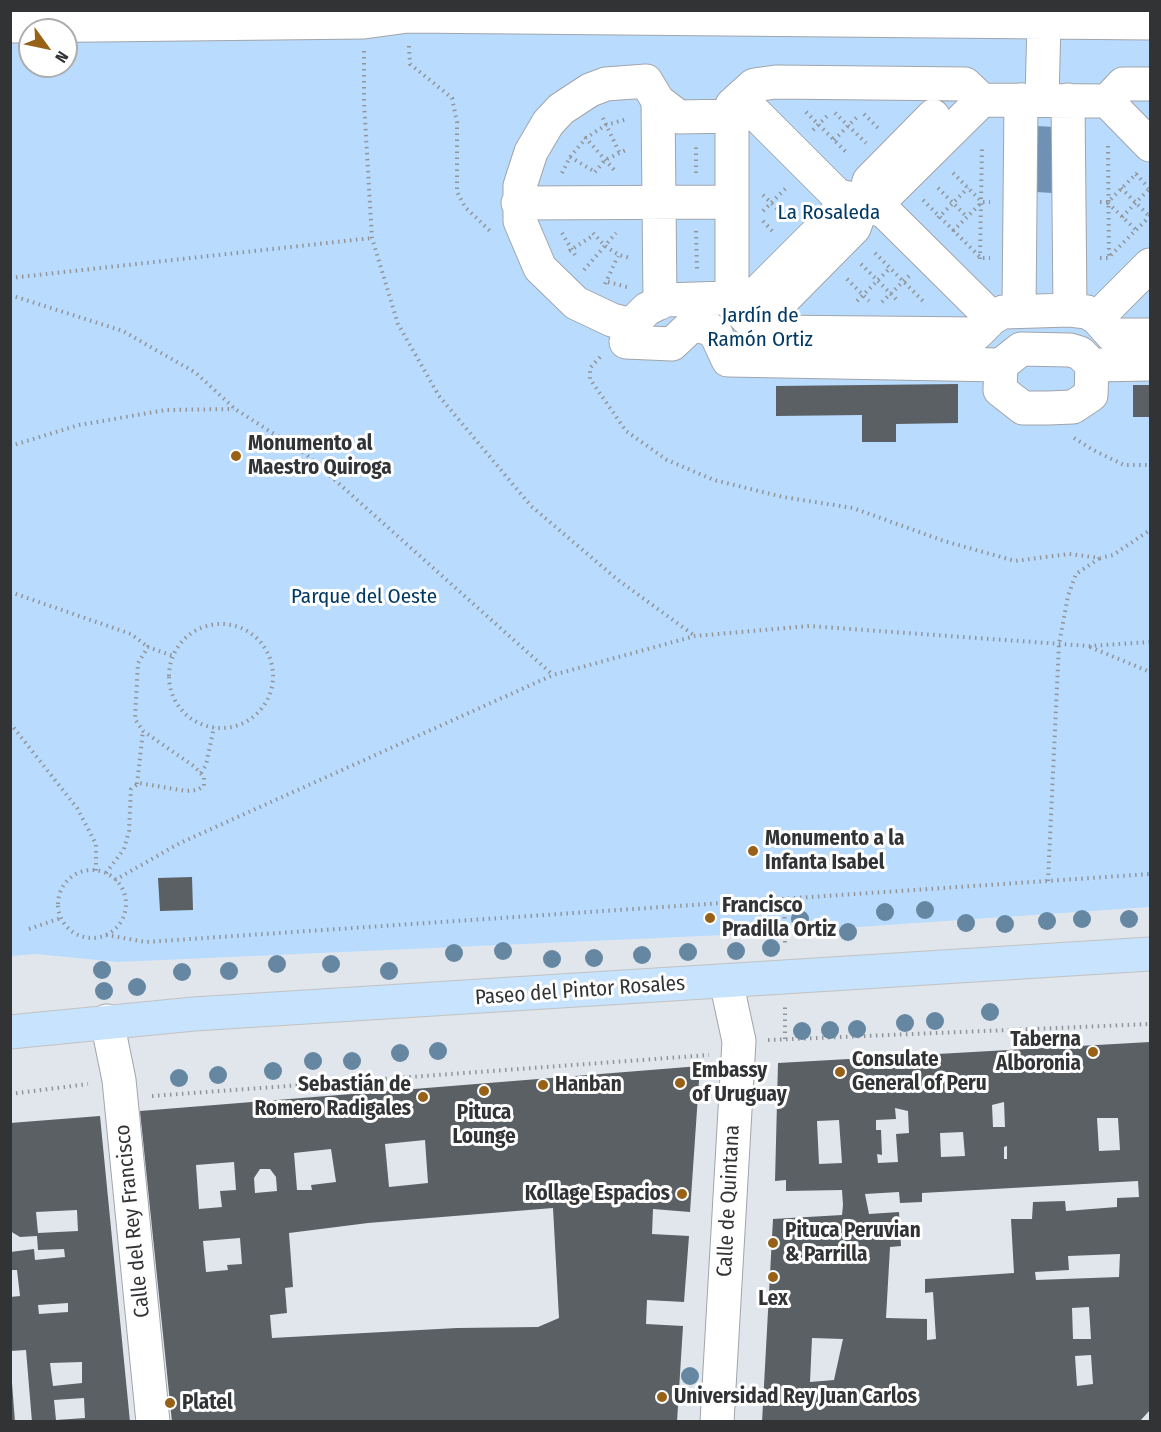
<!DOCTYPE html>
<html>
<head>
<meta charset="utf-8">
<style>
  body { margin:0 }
  #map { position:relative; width:1161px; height:1432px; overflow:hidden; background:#e1e6ec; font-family:"Fira Sans Condensed",sans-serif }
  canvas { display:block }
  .frame { position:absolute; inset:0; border:12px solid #313335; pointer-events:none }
  .north { position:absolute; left:18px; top:18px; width:60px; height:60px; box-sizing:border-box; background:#fff; border:2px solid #adadae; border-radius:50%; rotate:123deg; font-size:16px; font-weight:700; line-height:24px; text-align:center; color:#313335 }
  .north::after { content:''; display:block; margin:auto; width:21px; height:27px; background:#976118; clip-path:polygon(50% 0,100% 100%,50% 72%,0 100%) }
</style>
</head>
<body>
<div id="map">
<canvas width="1161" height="1432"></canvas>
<div class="frame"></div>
<div class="north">N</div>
</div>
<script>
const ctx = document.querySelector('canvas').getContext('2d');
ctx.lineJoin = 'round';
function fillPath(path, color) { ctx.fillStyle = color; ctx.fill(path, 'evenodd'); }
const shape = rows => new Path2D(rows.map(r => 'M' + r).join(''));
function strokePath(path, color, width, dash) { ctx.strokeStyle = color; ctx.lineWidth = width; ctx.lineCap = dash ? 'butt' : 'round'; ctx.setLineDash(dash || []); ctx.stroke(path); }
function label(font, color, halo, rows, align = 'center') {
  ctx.font = font + ' "Fira Sans Condensed",sans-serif'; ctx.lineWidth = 6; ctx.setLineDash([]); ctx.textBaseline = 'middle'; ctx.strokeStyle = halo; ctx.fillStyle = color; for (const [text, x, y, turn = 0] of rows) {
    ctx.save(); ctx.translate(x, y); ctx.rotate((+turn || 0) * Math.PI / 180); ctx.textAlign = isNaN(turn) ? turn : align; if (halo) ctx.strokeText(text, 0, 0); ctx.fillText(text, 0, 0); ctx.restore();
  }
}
const green = shape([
  [11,11,1150,11,1150,907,770,933,118,962,36,954,11,956],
  [30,30,66,30,66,66,30,66]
]);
const water = shape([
  [1037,126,1054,127,1053,193,1036,192]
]);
const building = shape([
  [958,384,958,423,896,424,896,442,862,442,862,415,776,416,776,386],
  [1133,385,1150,385,1150,417,1133,417],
  [192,877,193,910,160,911,158,878],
  [1150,1042,1150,1410,1140,1421,762,1422,773,1219,842,1215,843,1205,842,1190,786,1191,786,1180,775,1181,778,1063],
  [1004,1102,1005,1127,993,1127,992,1105],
  [895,1108,908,1111,909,1133,896,1134,898,1162,878,1163,877,1154,882,1155,881,1130,876,1130,876,1120,896,1119],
  [1097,1118,1118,1118,1120,1150,1099,1151],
  [839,1120,842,1163,819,1164,817,1121],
  [963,1132,965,1156,941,1157,940,1133],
  [1007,1146,1007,1159,1004,1159,1004,1147],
  [1138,1181,1139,1197,1117,1198,1117,1207,1066,1211,1065,1201,1033,1202,1032,1219,1011,1219,1014,1273,925,1279,925,1293,933,1292,936,1339,927,1340,927,1319,886,1318,890,1247,901,1246,899,1212,869,1214,865,1194,899,1192,900,1203,922,1202,922,1193],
  [1120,1254,1119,1277,1036,1280,1035,1272,1069,1270,1068,1256],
  [1089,1307,1091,1339,1073,1339,1072,1308],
  [812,1338,843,1339,834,1380,810,1382],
  [1091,1355,1093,1384,1077,1386,1075,1356],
  [700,1066,690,1212,653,1209,652,1234,689,1236,684,1302,647,1300,646,1324,683,1326,677,1422,172,1422,140,1111],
  [425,1140,428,1183,389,1187,385,1144],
  [331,1149,336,1182,311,1185,312,1190,297,1190,294,1153],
  [234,1162,236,1190,220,1191,222,1207,199,1209,196,1165],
  [260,1169,270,1169,276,1177,277,1191,255,1193,254,1178],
  [553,1208,559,1318,538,1327,457,1328,272,1338,270,1315,287,1313,285,1288,293,1287,289,1233,368,1223],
  [240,1238,242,1264,227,1265,228,1270,206,1272,203,1241],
  [100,1116,130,1422,32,1422,26,1350,10,1351,10,1297,20,1296,17,1270,10,1270,10,1252,34,1249,35,1260,65,1257,64,1249,38,1250,37,1236,20,1237,10,1231,10,1123],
  [77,1210,78,1231,38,1233,36,1212],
  [68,1303,68,1312,39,1314,38,1305],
  [82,1362,82,1383,53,1386,50,1363],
  [84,1398,85,1418,56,1420,54,1400],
  [10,1383,12,1383,15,1422,10,1422]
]);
const path = shape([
  [409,46,410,64,452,98,457,122,457,192,465,207,490,231],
  [364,51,364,102,372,238,398,324,439,396,531,506,618,580,695,636],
  [806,112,848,154],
  [835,113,866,143],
  [864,114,878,128],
  [603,118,619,152],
  [813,130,829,114],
  [585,137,616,172],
  [834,140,859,115],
  [1108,146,1109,258],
  [570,157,592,170],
  [595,172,605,160,628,149],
  [562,173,570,157,586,138,606,125,627,119],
  [696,173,696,147],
  [953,173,982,202,990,202],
  [1136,174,1150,189],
  [938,188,967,217],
  [1121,188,1150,217],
  [763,195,788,219],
  [923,200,981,258,990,258],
  [1100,202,1108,202,1137,173],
  [1108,203,1137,231],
  [763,211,787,187],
  [1122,217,1150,188],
  [938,218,968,188],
  [763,221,774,233],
  [696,231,697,269],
  [953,231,981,203],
  [562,233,575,255],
  [593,233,605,246,619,255,630,258],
  [569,251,594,235],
  [875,253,926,304],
  [1100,258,1108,258,1150,216],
  [980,259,982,146],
  [861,264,898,301],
  [584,270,616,233],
  [10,278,372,238],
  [847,279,869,301],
  [608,282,627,287],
  [605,284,618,256],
  [10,295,123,331,196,373,235,409,307,455,553,675],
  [857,301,890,268],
  [882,302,909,276],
  [600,357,590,368,590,379,626,431,667,460,714,480,783,497,853,508,944,541,1015,561,1069,554,1100,558,1113,555,1150,530],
  [1074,438,1093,450,1124,465,1150,465],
  [10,446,79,425,166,410,234,409],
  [10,592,131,634,148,647],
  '169 676a52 52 0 1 1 104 0a52 52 0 1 1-104 0Z',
  [1090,647,1150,672],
  [10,723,77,808,96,844,96,871],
  [201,773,206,765,214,727],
  [137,784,143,731],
  '58 904a34 34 0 1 1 68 0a34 34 0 1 1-68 0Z',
  [106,873,124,849,129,831,131,789,139,783,186,791,197,790,204,786,204,777,195,767,143,731,135,719,138,663,148,647,173,656],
  [115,880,180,843,553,675,695,636,809,626,1089,646,1150,642],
  [1048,881,1059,644,1068,596,1076,574,1100,558],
  [784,899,785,946],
  [29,929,61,918],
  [106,935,146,942,1150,874],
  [785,1039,785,1007],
  [768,1040,1150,1024],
  [10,1094,88,1084],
  [152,1096,709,1055]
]);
const minor = shape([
  [10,26,364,22,408,16,1150,23],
  [740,98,838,196,848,198],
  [1042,100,1044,21],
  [1068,100,1070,310],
  [658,101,660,303],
  [1107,101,1123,84,1150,84],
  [732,116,679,117,658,101,646,81,606,84,590,90,561,109,548,123,531,152,520,186,520,221,540,268,576,303,612,320,631,325,647,309,665,300,726,298,759,330,770,332,976,334],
  [867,190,869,181,933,116],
  [877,198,885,196,982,100,1107,101,1150,145],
  [518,203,732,202],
  [878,209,885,212,992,318],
  [728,300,732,288,732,105,754,85,776,82,965,84,982,100],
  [1019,310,1021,100],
  [739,311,838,212,847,209],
  [1097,318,1150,265],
  [756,327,854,228,857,220],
  [976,334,992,318,1003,312,1070,310,1087,312,1097,318,1112,335,1150,335],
  [626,342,672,344,689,328,697,326,708,328,716,334,728,360,1001,365,1021,349,1070,350,1080,353,1092,365,1150,364],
  [1001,365,1000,390,1023,408,1048,408,1073,407,1091,395,1092,365],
  [107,1021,119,1080,153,1422],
  [717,1422,739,1041,726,981]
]);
const major = shape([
  [10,1032,194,1014,1150,954]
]);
const trees = [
  [925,910],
  [885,912],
  [800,919],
  [1082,919],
  [1129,919],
  [1047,921],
  [966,923],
  [1005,924],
  [848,932],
  [771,948],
  [503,951],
  [736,951],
  [688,952],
  [454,953],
  [642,955],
  [594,958],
  [552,959],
  [277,964],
  [331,964],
  [102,970],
  [229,971],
  [389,971],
  [182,972],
  [137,987],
  [104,991],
  [990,1012],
  [935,1021],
  [905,1023],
  [857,1029],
  [830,1030],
  [802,1031],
  [438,1051],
  [400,1053],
  [313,1061],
  [352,1061],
  [273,1071],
  [218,1075],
  [179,1078],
  [690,1376]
];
const markers = [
  [236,456,6,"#976118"],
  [753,851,6,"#976118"],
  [710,918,6,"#976118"],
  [1093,1052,6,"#976118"],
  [840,1072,6,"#976118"],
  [680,1083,6,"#976118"],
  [543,1085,6,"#976118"],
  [484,1091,6,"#976118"],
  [423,1097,6,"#976118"],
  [682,1194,6,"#976118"],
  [773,1243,6,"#976118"],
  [773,1277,6,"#976118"],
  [662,1397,6,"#976118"],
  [170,1403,6,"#976118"]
];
const parkNames = [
  ["La Rosaleda",829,213],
  ["Jardín de",760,316],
  ["Ramón Ortiz",760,340],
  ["Parque del Oeste",364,597]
];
const poiNames = [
  ["Monumento al",248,444],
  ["Maestro Quiroga",248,468],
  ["Monumento a la",765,839],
  ["Infanta Isabel",765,863],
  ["Francisco",722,906],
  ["Pradilla Ortiz",722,930],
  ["Taberna",1081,1040,"right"],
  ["Alboronia",1081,1064,"right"],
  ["Consulate",852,1060],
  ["General of Peru",852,1084],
  ["Embassy",692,1071],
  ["of Uruguay",692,1095],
  ["Sebastián de",411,1085,"right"],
  ["Romero Radigales",411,1109,"right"],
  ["Hanban",555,1085],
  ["Pituca",484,1113,"center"],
  ["Lounge",484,1137,"center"],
  ["Kollage Espacios",670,1194,"right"],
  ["Pituca Peruvian",785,1231],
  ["& Parrilla",785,1255],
  ["Lex",773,1299,"center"],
  ["Universidad Rey Juan Carlos",674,1397],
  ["Platel",182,1403]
];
const streetNames = [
  ["Paseo del Pintor Rosales",580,991,-4],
  ["Calle de Quintana",729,1201,-87],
  ["Calle del Rey Francisco",133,1221,-96]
];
fillPath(green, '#b9dbfe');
fillPath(water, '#6f91b3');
fillPath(building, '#5b6064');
strokePath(minor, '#a0a5aa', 35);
strokePath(major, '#c1c2c2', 35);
strokePath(path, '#919599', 4, [1.5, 4.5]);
strokePath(minor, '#fff', 33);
strokePath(major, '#c8e3fe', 33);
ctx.fillStyle = '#6587a2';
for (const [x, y] of trees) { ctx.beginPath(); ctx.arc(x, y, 9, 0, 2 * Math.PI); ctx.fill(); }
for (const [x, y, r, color] of markers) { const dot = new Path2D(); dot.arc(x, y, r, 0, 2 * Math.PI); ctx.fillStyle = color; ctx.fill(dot); strokePath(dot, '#fff', 2); }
label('21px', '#003965', '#fff', parkNames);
label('bold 21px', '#313335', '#fff', poiNames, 'left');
label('21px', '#313335', '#fff', streetNames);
</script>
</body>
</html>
